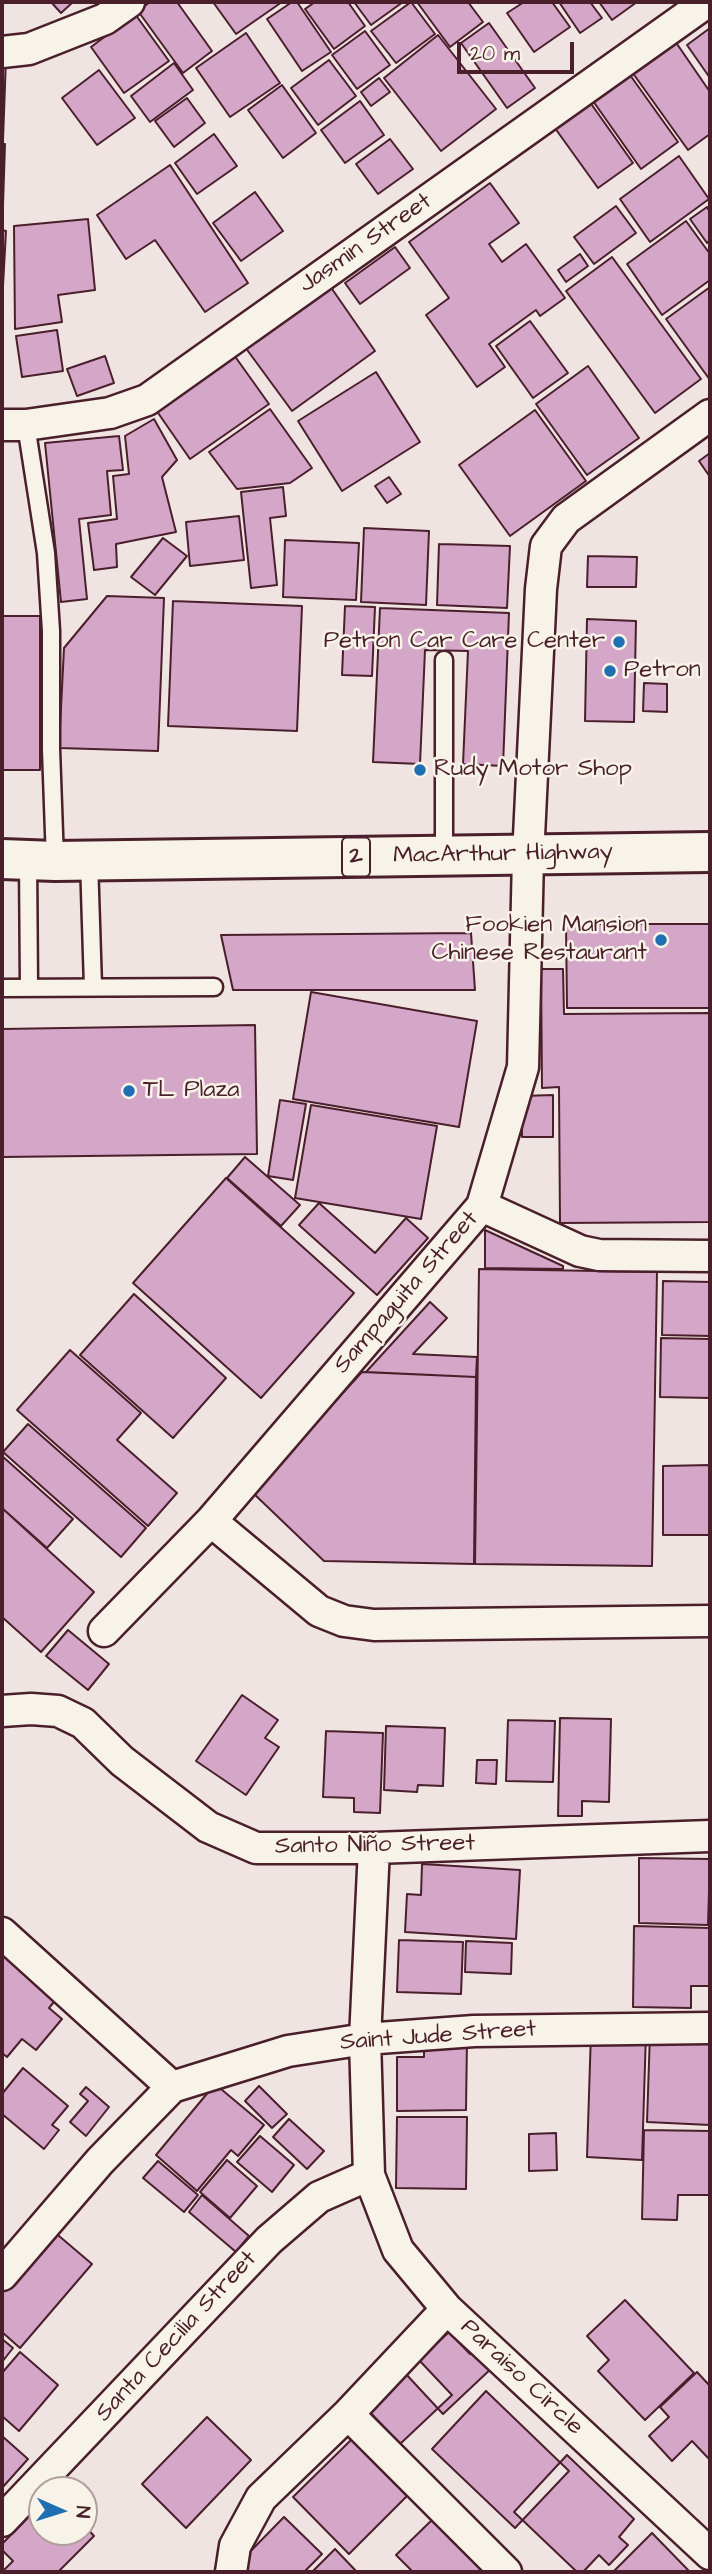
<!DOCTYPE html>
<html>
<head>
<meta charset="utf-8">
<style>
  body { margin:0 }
  #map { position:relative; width:712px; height:2574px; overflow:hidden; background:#f0e4e2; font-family:"Architects Daughter",sans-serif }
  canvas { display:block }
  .frame { position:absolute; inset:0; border:4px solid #4a1f2b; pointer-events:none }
  .north { position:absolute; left:28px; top:2476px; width:70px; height:70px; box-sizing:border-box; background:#f7f3e8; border:2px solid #b29e9c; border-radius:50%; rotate:93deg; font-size:19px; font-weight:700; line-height:28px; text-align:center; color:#4a1f2b }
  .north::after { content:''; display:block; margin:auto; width:24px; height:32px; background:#1f6fb2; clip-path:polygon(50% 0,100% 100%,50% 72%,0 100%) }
  .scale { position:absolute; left:457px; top:42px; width:117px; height:32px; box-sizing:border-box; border:4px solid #4a1f2b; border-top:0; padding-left:9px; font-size:21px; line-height:24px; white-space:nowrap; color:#4a1f2b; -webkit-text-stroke:5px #f7f3e8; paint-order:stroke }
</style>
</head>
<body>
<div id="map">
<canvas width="712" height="2574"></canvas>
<div class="frame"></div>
<div class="north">N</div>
<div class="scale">20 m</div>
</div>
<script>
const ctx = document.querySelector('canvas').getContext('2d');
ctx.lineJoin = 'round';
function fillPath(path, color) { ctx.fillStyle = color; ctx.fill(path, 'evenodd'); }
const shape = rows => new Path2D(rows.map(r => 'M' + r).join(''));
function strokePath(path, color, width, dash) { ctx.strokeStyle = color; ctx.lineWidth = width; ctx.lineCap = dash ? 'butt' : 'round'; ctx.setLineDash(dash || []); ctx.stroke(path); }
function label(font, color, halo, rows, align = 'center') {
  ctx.font = font + ' "Architects Daughter",sans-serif'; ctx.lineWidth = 5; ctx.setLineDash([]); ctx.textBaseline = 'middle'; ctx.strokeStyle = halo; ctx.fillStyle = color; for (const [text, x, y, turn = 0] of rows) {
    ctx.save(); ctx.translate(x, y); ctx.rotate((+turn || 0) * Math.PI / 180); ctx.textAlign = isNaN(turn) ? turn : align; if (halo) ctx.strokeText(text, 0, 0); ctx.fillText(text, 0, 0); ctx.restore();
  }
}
const building = shape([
  [51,2,73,2,61,13,51,2],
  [150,2,177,2,212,51,183,73,138,11,150,2],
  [213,2,282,2,236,34,213,2],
  [292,2,297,2,331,52,302,71,267,19,292,2],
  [315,2,348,2,365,26,334,49,305,9,315,2],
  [354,2,403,2,371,25,354,2],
  [411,2,435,34,396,63,371,31,411,2],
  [417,2,468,2,483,22,450,47,417,2],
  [524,2,552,2,570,27,534,52,507,13,524,2],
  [559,2,590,2,602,18,580,33,559,2],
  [599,2,637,2,612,20,599,2],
  [135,14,169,61,124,93,91,47,135,14],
  [489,23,535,88,507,108,461,43,489,23],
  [710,28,710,78,687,45,710,28],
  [365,31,390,65,357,89,332,55,365,31],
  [246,33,280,83,230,117,196,68,246,33],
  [438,35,496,109,441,151,384,78,438,35],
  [675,41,710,92,710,134,688,150,632,72,675,41],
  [2,58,6,58,3,140,2,140,2,58],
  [329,60,356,96,318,125,291,88,329,60],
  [174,63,193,90,150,122,131,96,174,63],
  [99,70,135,118,97,145,62,98,99,70],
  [630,75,678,142,641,169,593,101,630,75],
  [379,78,390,92,371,106,361,92,379,78],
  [282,85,316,133,283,158,248,110,282,85],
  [187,98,205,123,174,147,155,121,187,98],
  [587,98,633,163,598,188,552,124,587,98],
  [360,101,384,135,345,163,321,130,360,101],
  [214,134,237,166,197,194,175,163,214,134],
  [390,139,413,169,378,194,356,164,390,139],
  [2,144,5,144,3,205,2,205,2,144],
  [679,156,709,199,650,242,620,199,679,156],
  [170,165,248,283,205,312,155,240,126,259,97,215,170,165],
  [490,183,519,223,489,244,502,262,526,244,565,298,540,316,536,310,489,344,505,367,477,387,426,315,449,298,409,242,490,183],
  [255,192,283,231,241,261,213,223,255,192],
  [616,206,636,233,594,264,574,237,616,206],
  [707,207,710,212,710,240,707,243,690,219,707,207],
  [88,219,95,290,58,295,62,322,15,329,14,226,88,219],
  [686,221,710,254,710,280,662,315,627,264,686,221],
  [2,230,6,231,3,286,2,286,2,230],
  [395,247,410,268,360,304,345,283,395,247],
  [580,254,588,266,566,282,558,270,580,254],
  [612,257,701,379,655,413,566,291,612,257],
  [330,286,375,351,292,411,245,347,330,286],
  [710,287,710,380,666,319,710,287],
  [530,321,568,373,533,398,496,346,530,321],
  [57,330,63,371,22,377,16,336,57,330],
  [234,355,269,404,190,459,156,410,234,355],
  [105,356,114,383,77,396,67,369,105,356],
  [588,366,639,438,587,475,536,404,588,366],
  [376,372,420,442,342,491,298,421,376,372],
  [270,409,312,468,290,483,237,489,209,452,270,409],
  [535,410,586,481,510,536,459,465,535,410],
  [154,419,177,460,162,477,176,532,116,544,117,567,94,570,88,523,117,519,113,476,129,474,125,436,154,419],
  [119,436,123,470,107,471,111,515,79,519,87,599,61,602,45,443,119,436],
  [710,453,710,477,699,461,710,453],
  [389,477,401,494,387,503,375,486,389,477],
  [283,487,286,516,270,518,277,585,251,588,241,492,283,487],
  [239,516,244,560,190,566,186,522,239,516],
  [364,528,429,531,426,605,361,602,364,528],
  [163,538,187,556,155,595,131,577,163,538],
  [285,540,359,543,356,600,283,597,285,540],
  [439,544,510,546,507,608,437,605,439,544],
  [588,556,637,557,636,587,587,587,588,556],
  [107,596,164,598,158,751,59,748,64,648,107,596],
  [173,601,302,606,297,731,168,726,173,601],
  [345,606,375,607,372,676,342,675,345,606],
  [380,608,509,613,503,766,463,764,468,651,425,650,420,764,373,762,380,608],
  [2,616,40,616,40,770,2,770,2,616],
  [587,619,636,621,634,722,585,721,587,619],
  [644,683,667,684,667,712,643,711,644,683],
  [566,924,710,924,710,1008,567,1008,566,924],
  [471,933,475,990,233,990,221,935,471,933],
  [541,969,563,969,564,1014,710,1013,710,1222,560,1223,559,1087,542,1088,541,969],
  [311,992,477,1021,459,1127,293,1099,311,992],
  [255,1025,257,1154,2,1157,2,1029,255,1025],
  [553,1095,553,1137,522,1137,522,1096,553,1095],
  [280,1100,306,1104,293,1180,268,1176,280,1100],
  [311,1105,437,1126,421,1219,295,1198,311,1105],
  [245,1157,300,1205,281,1226,227,1178,245,1157],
  [226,1178,354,1293,261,1398,133,1283,226,1178],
  [319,1203,375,1253,406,1218,428,1238,377,1295,299,1225,319,1203],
  [485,1230,563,1266,563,1269,485,1268,485,1230],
  [479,1269,657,1272,652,1566,475,1564,479,1269],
  [663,1281,710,1282,710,1336,662,1335,663,1281],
  [134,1294,226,1378,173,1438,80,1355,134,1294],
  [430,1302,447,1318,413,1354,477,1357,476,1377,366,1372,430,1302],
  [661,1338,710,1339,710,1398,660,1397,661,1338],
  [70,1350,141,1413,117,1440,177,1493,148,1526,17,1410,70,1350],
  [362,1372,476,1377,474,1564,324,1561,252,1492,362,1372],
  [28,1424,146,1528,121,1557,3,1452,28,1424],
  [2,1456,73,1519,47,1548,2,1508,2,1456],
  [710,1465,710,1535,663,1535,663,1466,710,1465],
  [2,1508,94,1592,41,1652,2,1617,2,1508],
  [68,1630,109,1664,88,1690,46,1656,68,1630],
  [242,1695,278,1720,265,1738,279,1747,246,1795,196,1761,242,1695],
  [560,1718,611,1719,609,1802,582,1801,582,1816,558,1816,560,1718],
  [508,1720,555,1721,553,1782,506,1781,508,1720],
  [386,1726,445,1728,443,1786,418,1785,417,1792,384,1790,386,1726],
  [326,1731,383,1733,380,1813,354,1812,354,1798,323,1797,326,1731],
  [477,1760,497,1760,496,1784,476,1783,477,1760],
  [639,1858,710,1859,708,1925,639,1923,639,1858],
  [422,1864,520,1870,516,1939,405,1932,407,1894,421,1895,422,1864],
  [634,1926,710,1928,710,1986,691,1986,691,2008,633,2007,634,1926],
  [399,1940,463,1942,461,1994,397,1992,399,1940],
  [466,1941,512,1943,511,1974,465,1972,466,1941],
  [9,1947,62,1992,49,2008,62,2019,36,2050,22,2039,7,2057,2,2053,2,1956,9,1947],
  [591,2032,646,2033,642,2160,587,2157,591,2032],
  [650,2033,710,2035,710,2125,647,2122,650,2033],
  [424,2039,467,2040,466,2110,397,2111,397,2057,424,2057,424,2039],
  [23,2068,68,2106,52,2125,59,2130,44,2149,2,2114,2,2094,23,2068],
  [215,2084,264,2125,238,2156,231,2150,197,2191,156,2155,215,2084],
  [259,2086,287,2114,272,2128,245,2101,259,2086],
  [86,2087,109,2107,86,2136,70,2122,88,2101,80,2094,86,2087],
  [397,2117,467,2117,466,2189,396,2188,397,2117],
  [289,2119,324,2151,307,2169,273,2137,289,2119],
  [644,2130,710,2131,710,2195,678,2195,677,2220,642,2219,644,2130],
  [556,2133,557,2170,529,2171,529,2134,556,2133],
  [260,2136,294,2165,272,2192,237,2162,260,2136],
  [227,2160,257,2186,230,2218,200,2192,227,2160],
  [158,2161,198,2195,184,2212,143,2178,158,2161],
  [202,2195,249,2236,236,2252,189,2212,202,2195],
  [52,2230,92,2264,20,2348,2,2332,2,2289,52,2230],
  [625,2300,694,2373,645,2420,598,2371,609,2360,587,2336,625,2300],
  [449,2332,470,2354,477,2347,494,2366,443,2414,405,2373,449,2332],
  [2,2339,13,2348,2,2362,2,2339],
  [20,2352,58,2385,19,2431,2,2416,2,2373,20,2352],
  [418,2359,452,2395,400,2444,366,2408,418,2359],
  [697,2372,710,2386,710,2460,692,2441,672,2461,649,2436,669,2417,660,2407,697,2372],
  [486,2391,569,2471,515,2528,432,2449,486,2391],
  [207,2417,251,2460,186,2528,142,2484,207,2417],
  [2,2436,28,2459,2,2488,2,2436],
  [352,2439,407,2496,349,2554,293,2497,352,2439],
  [567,2455,634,2519,619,2537,628,2545,609,2565,599,2555,583,2572,577,2572,514,2512,567,2455],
  [42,2503,42,2532,84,2532,84,2525,94,2536,58,2572,2,2572,13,2561,2,2550,2,2544,42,2503],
  [437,2515,488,2572,413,2572,396,2555,437,2515],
  [284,2517,322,2554,304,2572,244,2572,237,2565,284,2517],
  [652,2533,690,2572,613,2572,652,2533],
  [335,2549,357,2572,312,2572,335,2549]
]);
const lane = shape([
  [26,425,46,553,51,631,51,749,55,861],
  [444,660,444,855],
  [28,859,29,988],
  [89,860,93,987],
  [2,988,214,987]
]);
const street = shape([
  [2,52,29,49,105,19,129,2],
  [2,425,26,425,110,413,147,400,707,2],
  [482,1206,580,1251,599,1255,710,1256],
  [211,1521,319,1611,344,1621,374,1625,710,1621],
  [104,1631,211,1521,482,1206,523,1067,528,857,541,589,546,546,566,519,710,415],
  [2,1711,31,1709,58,1711,83,1723,122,1761,208,1827,256,1848,374,1848,710,1836],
  [374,1848,365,2039,369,2175,398,2250,447,2309,710,2554],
  [2,1933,172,2087],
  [2,2275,100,2161,172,2087,288,2051,365,2039,474,2031,710,2028],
  [348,2414,506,2572],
  [2,2521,269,2240,319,2197,369,2175],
  [231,2572,235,2546,261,2498,348,2414,447,2309]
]);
const highway = shape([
  [2,859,55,861,710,852]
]);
const markers = [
  [619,642,7,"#1f6fb2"],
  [610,671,7,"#1f6fb2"],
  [420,770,7,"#1f6fb2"],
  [661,940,7,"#1f6fb2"],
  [129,1091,7,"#1f6fb2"]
];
const shields = [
  [356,857,28]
];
const shieldNames = [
  ["2",356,857]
];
const streetNames = [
  ["Jasmin Street",366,244,-35],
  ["MacArthur Highway",503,855,-1],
  ["Sampaguita Street",407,1293,-49],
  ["Santo Niño Street",375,1846,-1],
  ["Saint Jude Street",438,2037,-4],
  ["Santa Cecilia Street",177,2337,-47],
  ["Paraiso Circle",521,2378,43]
];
const poiNames = [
  ["Petron Car Care Center",605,642,"right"],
  ["Petron",624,671],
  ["Rudy Motor Shop",434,770],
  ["Fookien Mansion",647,926,"right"],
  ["Chinese Restaurant",647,954,"right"],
  ["TL Plaza",143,1091]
];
fillPath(building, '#d4a6c8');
strokePath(building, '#4a1f2b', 2);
strokePath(lane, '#4a1f2b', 21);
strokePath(street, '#4a1f2b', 35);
strokePath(highway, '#4a1f2b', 44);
strokePath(lane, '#f7f3e8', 16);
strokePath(street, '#f7f3e8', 30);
strokePath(highway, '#f7f3e8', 38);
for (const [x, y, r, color] of markers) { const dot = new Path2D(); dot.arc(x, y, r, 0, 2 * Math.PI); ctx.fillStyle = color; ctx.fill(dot); strokePath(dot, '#f7f3e8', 2.5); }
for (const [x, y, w] of shields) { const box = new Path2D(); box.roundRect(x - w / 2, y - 19.5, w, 39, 5); ctx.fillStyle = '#f7f3e8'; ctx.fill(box); strokePath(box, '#4a1f2b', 2); }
label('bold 23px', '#4a1f2b', null, shieldNames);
label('24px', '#4a1f2b', '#f7f3e8', streetNames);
label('24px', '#4a1f2b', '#f7f3e8', poiNames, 'left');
</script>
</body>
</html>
